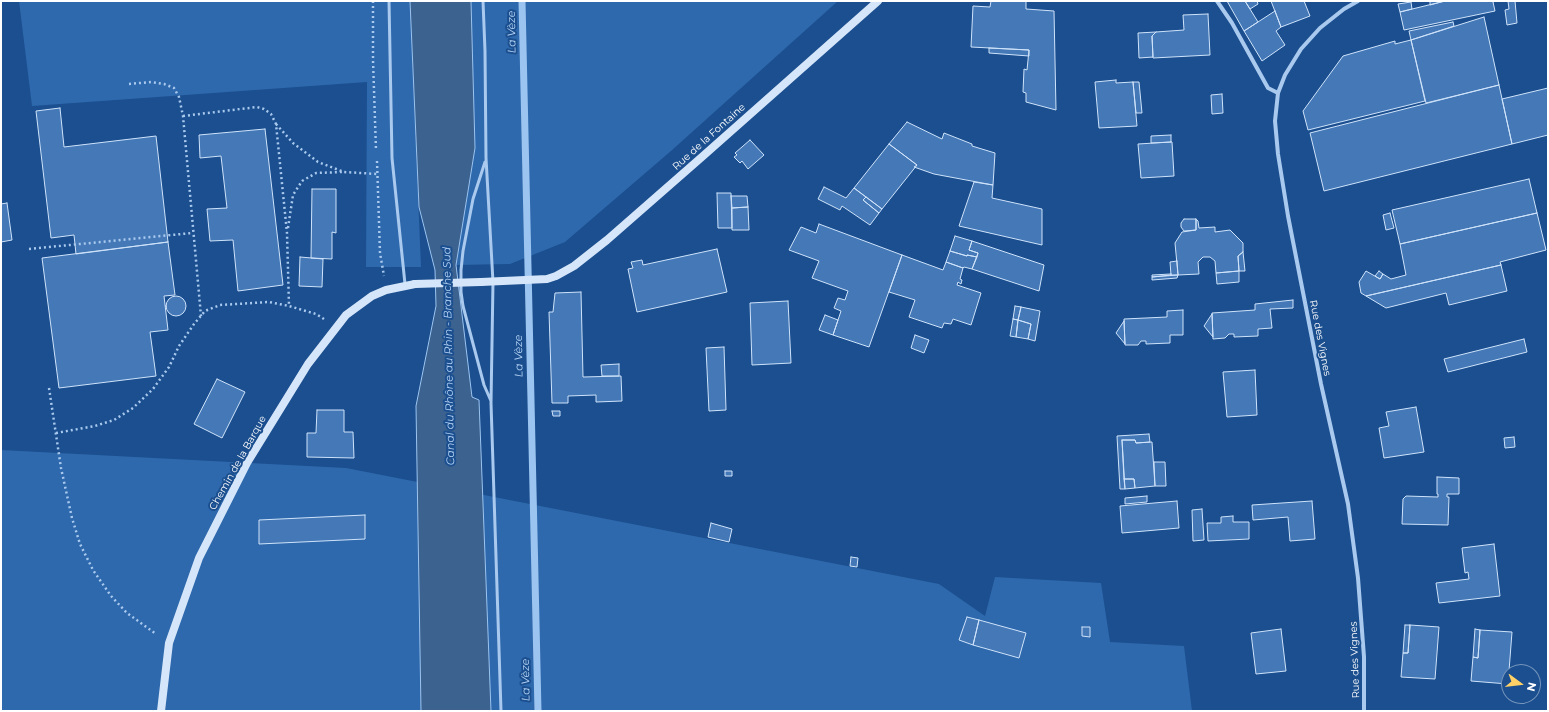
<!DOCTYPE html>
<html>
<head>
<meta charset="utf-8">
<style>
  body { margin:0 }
  #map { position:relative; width:1549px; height:712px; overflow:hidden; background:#1b4f8f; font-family:Montserrat,sans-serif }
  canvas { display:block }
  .frame { position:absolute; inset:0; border:2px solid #fff; pointer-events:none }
  .north { position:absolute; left:1501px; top:664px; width:40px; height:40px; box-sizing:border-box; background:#1b4f8f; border:1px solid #7695bc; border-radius:50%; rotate:105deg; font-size:11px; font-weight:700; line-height:16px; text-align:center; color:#fff }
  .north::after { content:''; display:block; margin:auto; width:14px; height:18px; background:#ffd166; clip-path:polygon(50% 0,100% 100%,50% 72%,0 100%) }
</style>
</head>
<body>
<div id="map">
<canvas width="1549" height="712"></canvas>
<div class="frame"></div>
<div class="north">N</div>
</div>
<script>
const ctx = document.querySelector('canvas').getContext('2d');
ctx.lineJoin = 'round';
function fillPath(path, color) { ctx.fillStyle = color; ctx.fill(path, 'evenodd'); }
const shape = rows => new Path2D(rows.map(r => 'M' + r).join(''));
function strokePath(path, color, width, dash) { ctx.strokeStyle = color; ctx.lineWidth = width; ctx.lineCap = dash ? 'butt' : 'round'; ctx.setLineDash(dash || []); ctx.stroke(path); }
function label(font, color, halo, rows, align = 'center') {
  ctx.font = font + ' Montserrat,sans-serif'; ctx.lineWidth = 4; ctx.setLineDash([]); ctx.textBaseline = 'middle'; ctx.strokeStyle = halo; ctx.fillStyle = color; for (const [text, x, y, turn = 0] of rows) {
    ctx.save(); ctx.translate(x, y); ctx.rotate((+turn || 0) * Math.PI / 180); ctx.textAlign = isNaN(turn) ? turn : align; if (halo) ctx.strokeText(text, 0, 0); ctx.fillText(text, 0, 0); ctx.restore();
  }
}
const green = shape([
  [19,1,410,1,421,267,366,267,367,82,32,106],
  [471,1,838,1,671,151,565,242,510,264,456,265,475,148],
  [1,450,346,468,939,584,985,616,995,577,1101,583,1110,642,1184,646,1192,711,1,711]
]);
const water = shape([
  [410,1,471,1,475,148,456,265,472,397,479,400,491,711,421,711,416,406,436,306,435,270,419,207,410,1]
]);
const stream = shape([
  [522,1,538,711]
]);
const building = shape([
  [991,1,1026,1,1026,9,1054,11,1056,110,1026,102,1026,93,1023,92,1024,69,1027,70,1029,50,971,47,973,6,990,7,991,1],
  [1227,1,1245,1,1258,22,1244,31,1227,1],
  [1245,1,1257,1,1258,4,1250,9,1245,1],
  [1271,1,1304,1,1310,16,1281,27,1271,1],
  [1430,1,1445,1,1430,5,1430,1],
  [1445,1,1496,1,1493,2,1495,11,1404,30,1400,12,1445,1],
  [1508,1,1515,1,1517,23,1507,25,1505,10,1509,9,1508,1],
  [1411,2,1412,9,1400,12,1398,4,1411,2],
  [1275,11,1281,27,1276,31,1285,45,1262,61,1244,31,1275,11],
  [1208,14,1210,55,1153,58,1152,36,1156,32,1184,30,1183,15,1208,14],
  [1484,17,1499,85,1426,103,1411,40,1484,17],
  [1453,22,1454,26,1411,40,1409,31,1453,22],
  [1156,32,1152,36,1153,57,1139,58,1138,33,1156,32],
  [1411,40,1425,101,1308,130,1303,111,1343,56,1395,41,1395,44,1411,40],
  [989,48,1029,50,1029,56,989,53,989,48],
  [1116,80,1116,83,1133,82,1137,126,1099,128,1095,82,1116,80],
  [1133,82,1139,82,1142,113,1136,113,1133,82],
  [1499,85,1512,144,1324,191,1310,133,1499,85],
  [1548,88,1548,135,1512,144,1502,99,1548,88],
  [1222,94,1223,113,1212,114,1211,95,1222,94],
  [60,108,64,147,156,136,168,242,76,254,74,235,51,238,36,111,60,108],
  [907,122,942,139,944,133,972,144,972,146,995,153,993,185,934,174,914,167,917,165,889,144,907,122],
  [265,129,283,285,238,291,233,240,210,241,207,209,227,208,221,156,200,158,199,135,265,129],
  [1171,135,1171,142,1151,143,1151,136,1171,135],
  [750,140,764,155,748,169,742,161,740,163,734,157,737,155,735,153,750,140],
  [1171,142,1172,142,1174,176,1141,178,1138,144,1171,142],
  [889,144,917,165,882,209,854,188,889,144],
  [1529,179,1537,213,1400,244,1392,210,1529,179],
  [974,182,993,185,992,198,1042,209,1042,245,959,226,974,182],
  [824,187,846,198,854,188,866,197,863,200,879,213,870,225,842,206,840,210,818,199,824,187],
  [312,189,336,189,336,233,332,232,332,259,311,258,312,189],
  [717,193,731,193,732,228,718,228,717,193],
  [731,196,747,196,748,207,732,208,731,196],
  [866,197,882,209,879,213,863,200,866,197],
  [7,203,12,240,1,242,1,204,7,203],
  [748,207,749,230,732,230,732,208,748,207],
  [1390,213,1394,228,1386,230,1383,215,1390,213],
  [1537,213,1546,250,1500,262,1501,265,1366,296,1361,293,1359,282,1366,271,1380,279,1383,274,1391,279,1406,275,1400,244,1537,213],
  [1184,219,1196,219,1196,230,1184,231,1181,227,1181,223,1184,219],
  [1196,219,1198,221,1199,228,1215,227,1215,232,1230,230,1243,243,1243,252,1238,256,1239,271,1216,273,1215,261,1210,257,1203,257,1198,262,1199,274,1178,275,1175,243,1182,232,1196,230,1196,219],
  [819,224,902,255,869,347,833,335,841,311,834,308,838,298,845,300,848,291,812,278,819,261,789,250,801,227,816,233,819,224],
  [955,236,972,241,969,250,978,253,977,257,967,255,967,256,950,251,955,236],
  [972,241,1044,265,1039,291,972,269,978,253,969,250,972,241],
  [168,242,175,295,164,296,168,330,150,332,156,376,59,388,42,258,168,242],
  [717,249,727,292,637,312,628,269,633,268,631,262,642,260,643,265,717,249],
  [950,251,967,256,967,255,977,257,972,269,964,267,963,268,946,262,950,251],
  [1243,252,1245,271,1239,271,1238,256,1243,252],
  [902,255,943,270,946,262,963,268,960,279,962,280,961,284,958,282,957,285,981,293,971,325,953,319,951,324,944,323,942,328,909,317,915,300,889,292,902,255],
  [300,257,323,259,322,287,299,286,300,257],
  [1177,261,1178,275,1171,275,1170,262,1177,261],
  [1501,265,1507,291,1449,305,1446,293,1386,308,1366,296,1501,265],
  [1239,271,1239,282,1217,284,1216,273,1239,271],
  [1379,271,1383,274,1380,279,1375,276,1379,271],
  [1171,274,1171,275,1152,277,1152,275,1171,274],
  [1178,275,1177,278,1152,280,1152,277,1178,275],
  [581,292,583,377,621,376,622,401,596,402,596,395,568,396,568,403,552,403,549,312,553,312,555,293,581,292],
  '166 306a10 10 0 1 1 20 0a10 10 0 1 1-20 0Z',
  [1293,300,1293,308,1270,309,1272,328,1258,329,1258,336,1234,337,1234,334,1229,334,1225,338,1213,339,1212,313,1255,310,1255,304,1293,300],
  [788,301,791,363,752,365,750,303,788,301],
  [1015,306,1021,307,1018,320,1013,319,1015,306],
  [1021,307,1040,311,1035,341,1028,339,1031,324,1018,320,1021,307],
  [1183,310,1183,335,1170,335,1170,343,1146,344,1146,341,1141,341,1138,345,1125,345,1124,319,1167,317,1167,311,1183,310],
  [1212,314,1213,337,1204,326,1212,314],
  [825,315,838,320,833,335,819,330,825,315],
  [1013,319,1018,320,1016,337,1010,336,1013,319],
  [1018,320,1031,324,1028,339,1016,337,1018,320],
  [1124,321,1125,344,1116,333,1124,321],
  [915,335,929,340,924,353,911,348,915,335],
  [1524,339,1527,352,1448,372,1444,359,1524,339],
  [724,347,726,410,709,411,706,348,724,347],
  [619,364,619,376,602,376,601,365,619,364],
  [1255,370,1257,415,1227,417,1223,372,1255,370],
  [217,379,245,392,222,438,194,424,217,379],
  [1416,407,1424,452,1384,458,1379,428,1389,426,1386,412,1416,407],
  [317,410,344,410,344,432,353,432,354,458,307,457,307,433,316,433,317,410],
  [552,411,560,411,560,416,553,416,552,411],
  [1149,434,1150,442,1136,443,1135,440,1122,440,1125,489,1120,489,1117,436,1149,434],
  [1514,437,1515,447,1505,448,1504,438,1514,437],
  [1122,440,1135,440,1136,443,1152,442,1155,486,1135,488,1134,479,1124,479,1122,440],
  [1154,462,1165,462,1166,486,1155,486,1154,462],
  [725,471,732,471,732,476,725,476,725,471],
  [1437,477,1459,478,1459,494,1447,494,1447,497,1449,497,1448,525,1402,524,1403,499,1406,496,1438,497,1438,494,1437,494,1437,477],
  [1124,479,1134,479,1135,488,1125,489,1124,479],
  [1147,496,1147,502,1125,504,1125,498,1147,496],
  [1177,501,1179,528,1122,533,1120,506,1177,501],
  [1312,501,1315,539,1290,541,1288,517,1253,520,1252,505,1312,501],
  [1202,509,1204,540,1193,541,1192,510,1202,509],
  [365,515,365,539,259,544,259,520,365,515],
  [1233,516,1233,522,1249,522,1249,539,1208,541,1207,523,1221,523,1221,517,1233,516],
  [711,523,732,529,729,542,708,537,711,523],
  [1494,544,1500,596,1439,603,1436,583,1469,579,1468,572,1465,573,1462,548,1494,544],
  [851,557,858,558,857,567,850,566,851,557],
  [967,617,979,620,973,645,959,640,967,617],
  [979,620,1026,633,1019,658,973,645,979,620],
  [1405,625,1410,625,1408,653,1403,653,1405,625],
  [1410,625,1439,627,1435,679,1401,677,1403,653,1408,653,1410,625],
  [1082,627,1090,627,1090,637,1082,636,1082,627],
  [1281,629,1286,671,1256,674,1251,633,1281,629],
  [1475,629,1480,630,1478,658,1473,657,1475,629],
  [1480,630,1512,632,1508,684,1471,681,1473,657,1478,658,1480,630]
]);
const path = shape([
  [373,1,373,60,376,150],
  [129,84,151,82,164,84,174,88,179,97,183,116,201,316],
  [183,116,257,107,264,109,271,114,276,124,287,233,289,306],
  [276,124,293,143,318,162,344,172,377,174],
  [377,161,380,253,384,276],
  [288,228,293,195,302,181,316,173,342,172],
  [29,249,192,233],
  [49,388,61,468,72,518,80,544,93,570,111,596,127,613,156,634],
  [56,433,95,426,114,420,133,408,153,389,169,367,179,346,194,324,205,311,220,305,269,302,289,306,316,314,324,319]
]);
const lane = shape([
  [389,1,392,158,405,284],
  [483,1,485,51,486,158,493,282,491,403,501,711],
  [485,162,473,199,463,251,461,270,461,292,463,306,484,385,491,401]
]);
const street = shape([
  [1217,1,1232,23,1268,88,1278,93],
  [1358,1,1344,9,1320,28,1301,49,1285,75,1278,93,1275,121,1278,154,1288,216,1321,384,1348,504,1358,578,1364,657,1364,711]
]);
const secondary = shape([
  [481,282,547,279,556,276,574,266,607,240,703,156,878,1],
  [161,711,169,643,199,558,247,463,308,364,346,315,372,296,386,290,415,284]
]);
const secondaryBridge = shape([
  [415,284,481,282]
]);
const streetNames = [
  ["Rue de la Fontaine",709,137,-42],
  ["Rue des Vignes",1320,338,79],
  ["Chemin de la Barque",238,463,-61],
  ["Rue des Vignes",1355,660,-92]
];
const waterNames = [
  ["La Vèze",512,32,-91],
  ["Canal du Rhône au Rhin - Branche Sud",449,356,-91],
  ["La Vèze",519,356,-91],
  ["La Vèze",526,680,-91]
];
fillPath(green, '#2e69ad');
fillPath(water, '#3c6290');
strokePath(water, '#9cc4f0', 1);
strokePath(stream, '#9cc4f0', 7);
fillPath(building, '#4478b7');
strokePath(building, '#cfe3fa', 1);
strokePath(path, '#a9c9ee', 2.5, [2, 3]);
strokePath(lane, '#a9c9ee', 3);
strokePath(street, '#a9c9ee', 4);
strokePath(secondary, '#d6e6fa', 8);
strokePath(secondaryBridge, '#d6e6fa', 8);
label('10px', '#fff', '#1b4f8f', streetNames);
label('italic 11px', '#b5d3f5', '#1b4f8f', waterNames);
</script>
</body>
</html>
